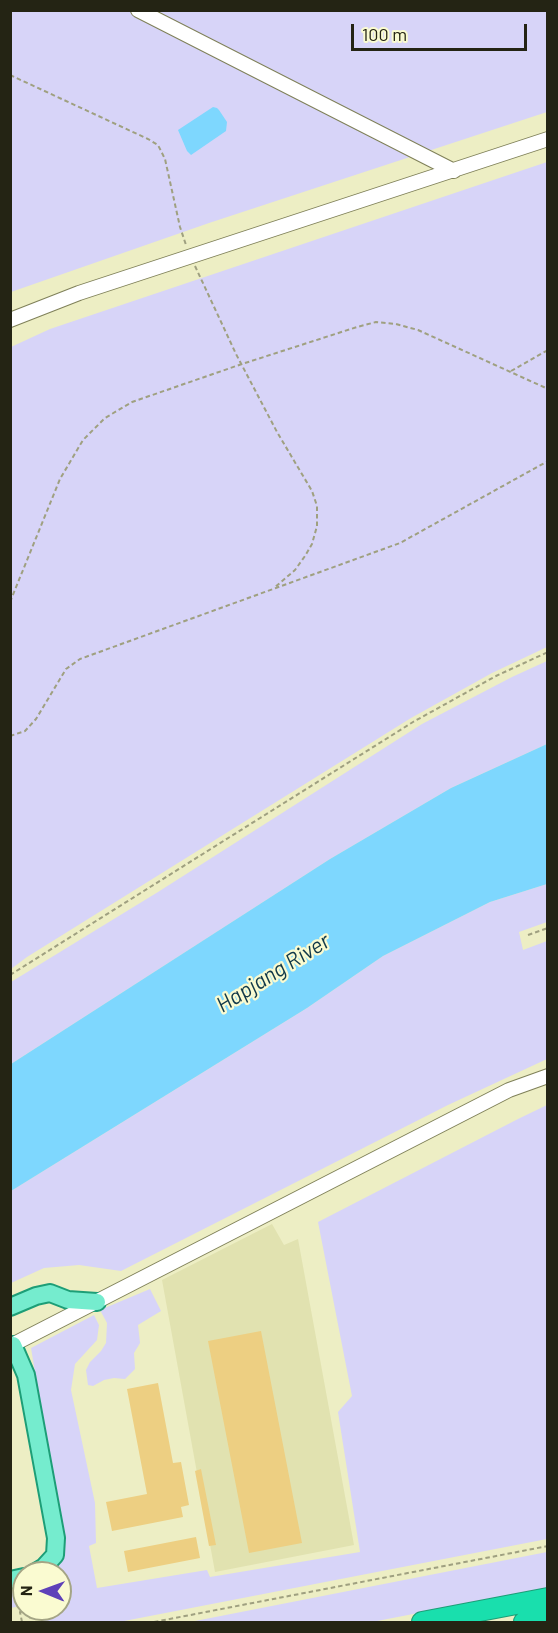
<!DOCTYPE html>
<html>
<head>
<meta charset="utf-8">
<style>
  body { margin:0 }
  #map { position:relative; width:558px; height:1633px; overflow:hidden; background:#edeec4; font-family:Barlow,sans-serif }
  canvas { display:block }
  .frame { position:absolute; inset:0; border:12px solid #242414; pointer-events:none }
  .north { position:absolute; left:12px; top:1561px; width:60px; height:60px; box-sizing:border-box; background:#fafbd1; border:2px solid #a4a585; border-radius:50%; rotate:271deg; font-size:16px; font-weight:700; line-height:24px; text-align:center; color:#242414 }
  .north::after { content:''; display:block; margin:auto; width:21px; height:27px; background:#5e41b9; clip-path:polygon(50% 0,100% 100%,50% 72%,0 100%) }
  .scale { position:absolute; left:351px; top:24px; width:176px; height:27px; box-sizing:border-box; border:3px solid #242414; border-top:0; padding-left:8px; font-size:18px; line-height:21px; white-space:nowrap; color:#242414; -webkit-text-stroke:4px #fafbd1; paint-order:stroke }
</style>
</head>
<body>
<div id="map">
<canvas width="558" height="1633"></canvas>
<div class="frame"></div>
<div class="north">N</div>
<div class="scale">100 m</div>
</div>
<script>
const ctx = document.querySelector('canvas').getContext('2d');
ctx.lineJoin = 'round';
function fillPath(path, color) { ctx.fillStyle = color; ctx.fill(path, 'evenodd'); }
const shape = rows => new Path2D(rows.map(r => 'M' + r).join(''));
function strokePath(path, color, width, dash) { ctx.strokeStyle = color; ctx.lineWidth = width; ctx.lineCap = dash ? 'butt' : 'round'; ctx.setLineDash(dash || []); ctx.stroke(path); }
function label(font, color, halo, rows, align = 'center') {
  ctx.font = font + ' Barlow,sans-serif'; ctx.lineWidth = 4.5; ctx.setLineDash([]); ctx.textBaseline = 'middle'; ctx.strokeStyle = halo; ctx.fillStyle = color; for (const [text, x, y, turn = 0] of rows) {
    ctx.save(); ctx.translate(x, y); ctx.rotate((+turn || 0) * Math.PI / 180); ctx.textAlign = isNaN(turn) ? turn : align; if (halo) ctx.strokeText(text, 0, 0); ctx.fillText(text, 0, 0); ctx.restore();
  }
}
const built = shape([
  [272,1224,284,1245,298,1239,354,1545,215,1572,162,1280]
]);
const green = shape([
  [10,11,547,11,547,112,209,223,11,292],
  [547,162,547,647,492,673,411,718,27,957,11,969,11,347,50,329],
  [547,661,547,744,451,788,330,859,11,1064,11,982,158,892,422,724,512,677],
  [547,884,547,922,519,932,523,950,547,941,547,1059,448,1105,121,1271,79,1265,44,1268,11,1283,11,1191,307,1008,383,956,490,902],
  [547,1105,547,1539,119,1622,42,1622,39,1609,60,1609,60,1573,50,1573,52,1475,31,1348,94,1315,99,1325,97,1340,75,1364,71,1390,95,1503,96,1543,89,1546,97,1588,207,1570,210,1577,360,1552,338,1412,352,1396,318,1222,518,1119],
  [150,1289,161,1311,138,1325,140,1343,134,1353,135,1369,125,1379,114,1378,104,1380,93,1386,88,1385,86,1370,90,1362,101,1351,106,1343,107,1323,100,1310],
  [547,1552,547,1588,372,1622,190,1622],
  [24,1584,24,1605,11,1608,11,1588]
]);
const water = shape([
  [213,107,217,108,219,110,227,122,226,131,191,155,187,151,178,130],
  [547,744,547,884,490,902,383,956,307,1008,11,1191,11,1064,330,859,451,788]
]);
const building = shape([
  [261,1331,302,1543,249,1553,208,1341],
  [158,1383,173,1463,181,1462,189,1505,181,1507,183,1517,112,1531,106,1502,147,1494,127,1389],
  [201,1469,216,1545,209,1546,195,1471],
  [196,1537,200,1558,128,1572,124,1551]
]);
const path = shape([
  [10,75,148,139,158,145,165,159,180,227,186,245],
  [195,266,236,354,277,432,312,491,317,506,317,526,312,544,305,556,295,570,274,588],
  [511,371,548,350],
  [10,602,60,479,83,440,105,418,132,402,242,364,357,327,376,322,396,324,418,330,548,389],
  [10,736,25,731,36,719,66,669,80,659,400,543,548,461],
  [528,935,548,928],
  [10,975,413,722,496,676,548,652],
  [22,1622,20,1612,28,1610,31,1622],
  [154,1622,548,1546]
]);
const minor = shape([
  [138,10,454,171],
  [10,320,79,293,548,139],
  [10,1346,509,1090,548,1076]
]);
const major = shape([
  [10,1307,36,1296,50,1293,68,1300,97,1302],
  [13,1345,26,1375,56,1538,55,1555,44,1567,34,1573],
  [10,1580,24,1577]
]);
const highway = shape([
  [422,1622,548,1598],
  [524,1622,548,1618]
]);
const waterNames = [
  ["Hapjang River",273,973,-32]
];
fillPath(built, '#e1e2b0');
fillPath(green, '#d7d4f8');
fillPath(water, '#7ed7fe');
fillPath(building, '#edcf82');
strokePath(minor, '#7f8059', 16);
strokePath(major, '#1d9e77', 20);
strokePath(highway, '#1d9e77', 22);
strokePath(path, '#9fa080', 2, [4.5, 3]);
strokePath(minor, '#fff', 14);
strokePath(major, '#75ecce', 16);
strokePath(highway, '#19dfad', 20);
label('italic 22px', '#103849', '#fafbd1', waterNames);
</script>
</body>
</html>
